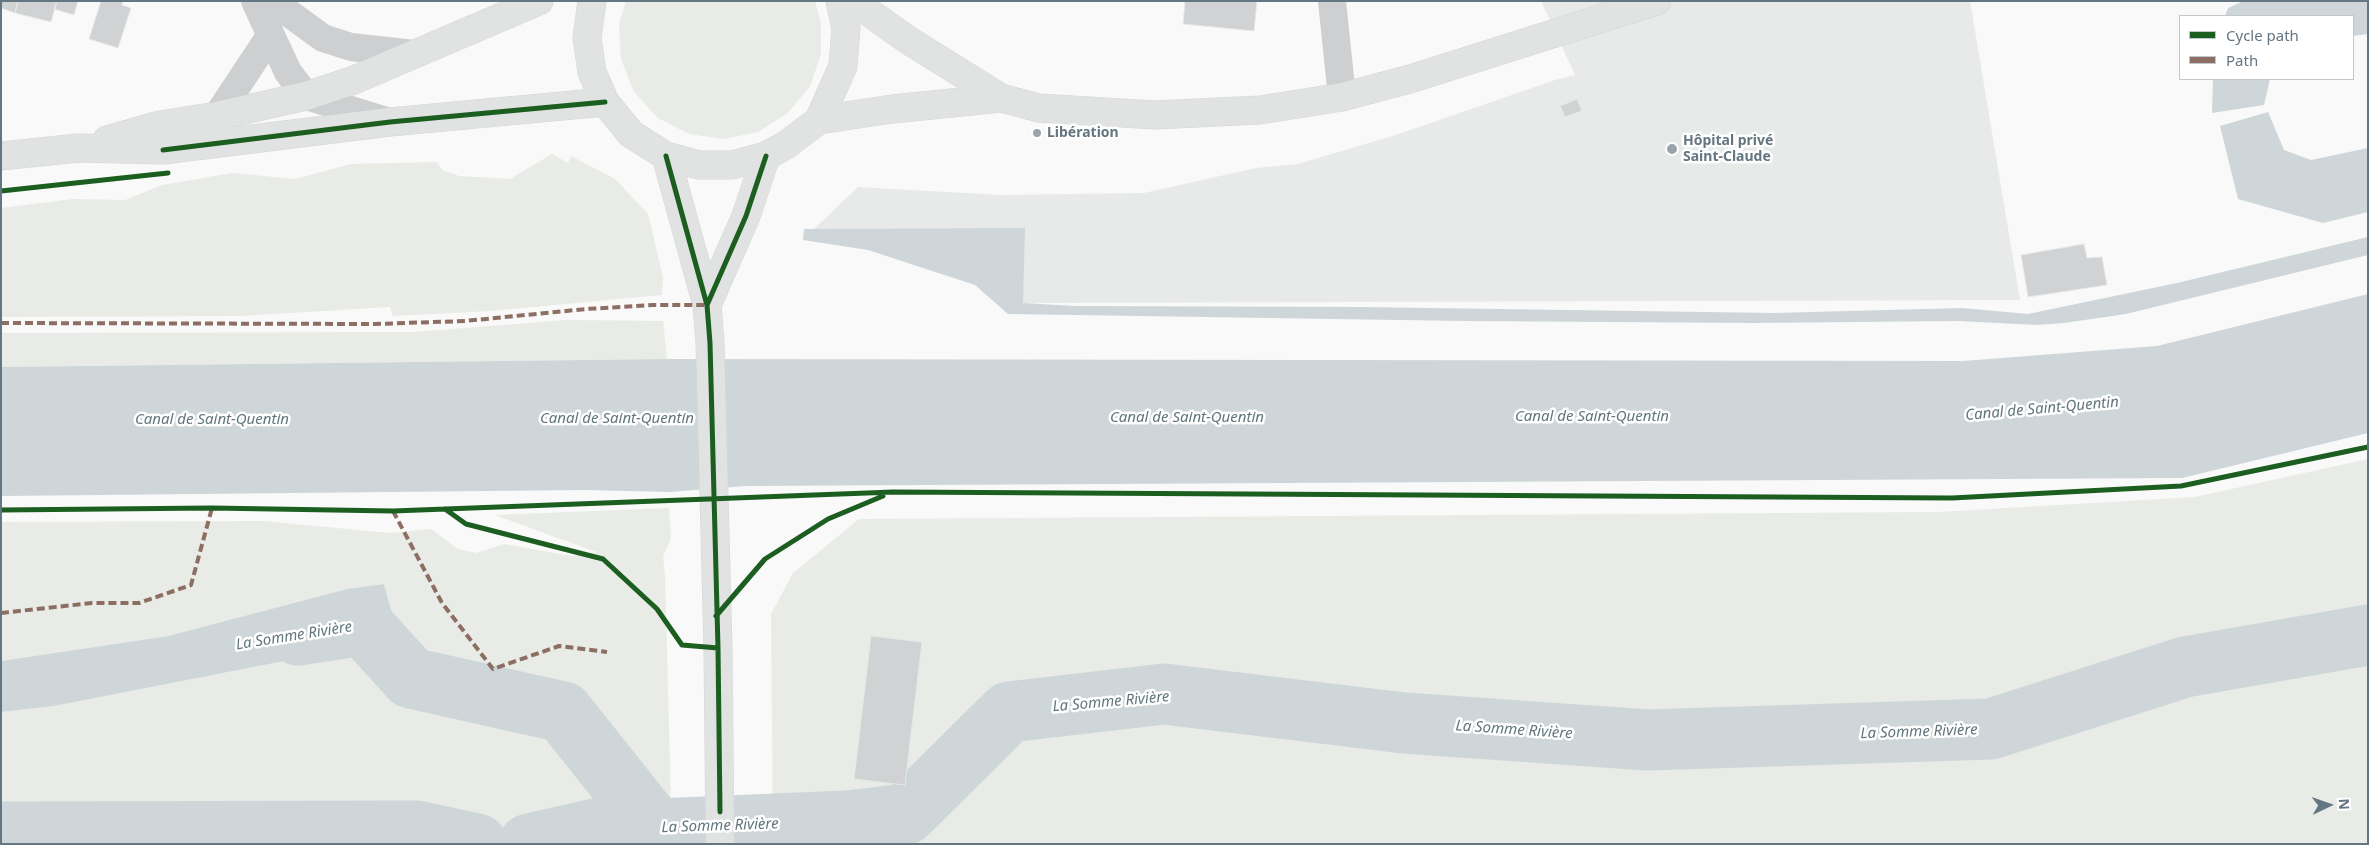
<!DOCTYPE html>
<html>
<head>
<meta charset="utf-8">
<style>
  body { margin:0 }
  #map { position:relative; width:2369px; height:845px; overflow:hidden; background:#f9f9f9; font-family:"Noto Sans",sans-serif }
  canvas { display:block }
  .frame { position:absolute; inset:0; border:2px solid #657683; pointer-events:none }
  .legend { position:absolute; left:2179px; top:15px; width:175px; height:65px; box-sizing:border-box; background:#fff; border:1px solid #c1c8cd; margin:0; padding:6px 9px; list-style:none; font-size:15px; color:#657683 }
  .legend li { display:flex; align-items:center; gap:10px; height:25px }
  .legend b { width:25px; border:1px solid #c1c8cd }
  .north { position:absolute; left:2304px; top:780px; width:50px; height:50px; -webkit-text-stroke:4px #fff; paint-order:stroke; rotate:87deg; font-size:14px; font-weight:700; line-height:20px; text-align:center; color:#657683 }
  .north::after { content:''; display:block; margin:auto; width:18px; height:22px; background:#657683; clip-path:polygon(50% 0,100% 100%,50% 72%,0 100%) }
</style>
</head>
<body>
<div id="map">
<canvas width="2369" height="845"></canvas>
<div class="frame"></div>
<ul class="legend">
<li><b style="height:6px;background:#1b5e20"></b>Cycle path</li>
<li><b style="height:6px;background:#8d6e63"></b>Path</li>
</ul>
<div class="north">N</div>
</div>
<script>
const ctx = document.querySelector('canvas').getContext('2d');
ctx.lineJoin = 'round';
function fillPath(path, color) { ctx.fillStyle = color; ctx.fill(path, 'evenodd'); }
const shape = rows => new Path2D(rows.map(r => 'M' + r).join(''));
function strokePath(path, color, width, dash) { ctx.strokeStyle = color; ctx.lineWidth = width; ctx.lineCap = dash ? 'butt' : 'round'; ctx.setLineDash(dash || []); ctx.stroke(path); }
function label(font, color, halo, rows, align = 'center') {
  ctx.font = font + ' "Noto Sans",sans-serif'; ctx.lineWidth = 5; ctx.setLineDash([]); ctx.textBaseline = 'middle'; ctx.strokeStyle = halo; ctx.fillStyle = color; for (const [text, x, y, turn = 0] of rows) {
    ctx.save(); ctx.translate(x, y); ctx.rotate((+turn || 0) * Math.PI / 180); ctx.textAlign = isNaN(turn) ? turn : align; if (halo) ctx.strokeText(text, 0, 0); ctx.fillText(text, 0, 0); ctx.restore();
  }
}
const built = shape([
  [1541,1,1970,1,2020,300,1023,303,935,229,814,229,858,187,999,195,1144,193,1256,168,1298,164,1399,134,1555,80,1575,75]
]);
const green = shape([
  [626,1,815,1,821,23,821,55,810,86,788,113,758,132,724,139,689,134,658,118,634,92,621,59,619,24],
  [552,154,568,163,571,156,615,179,648,214,663,277,662,295,490,311,393,316,390,307,240,316,1,317,1,208,73,199,125,200,162,185,232,173,295,179,351,164,437,162,442,170,459,176,510,179],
  [566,320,663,321,667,359,1,367,1,333,414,332],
  [2368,459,2368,844,773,844,771,614,793,573,859,519,1939,512,2195,497],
  [669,508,671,539,663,556,665,576,672,844,1,844,1,712,54,706,346,649,363,651,393,617,384,584,347,589,168,636,1,661,1,522,263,521,389,533,431,529,458,549,476,553,504,544,572,556,596,552,495,515]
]);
const water = shape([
  [2243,1,2368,1,2368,34,2353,36,2353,16,2225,16,2228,8],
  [2213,79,2270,79,2264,105,2212,113],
  [2268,112,2284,150,2311,160,2368,148,2368,212,2323,223,2238,199,2220,126],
  [1025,228,1023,303,1076,306,1361,307,1774,313,1962,308,2028,314,2177,283,2368,237,2368,255,2126,314,2064,323,2037,325,1957,321,1754,323,1465,321,1008,314,975,285,868,250,803,240,804,229,814,229],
  [2368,294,2368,433,2182,478,746,486,670,492,585,490,1,496,1,367,667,359,1963,361,2157,346],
  [384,584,393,617,390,627,363,651,346,649,54,706,1,712,1,661,168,636,347,589]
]);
const stream = shape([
  [595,829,596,844],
  [14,831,23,844]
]);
const river = shape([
  [298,635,363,625,411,678,563,712,656,829,847,821,906,814,1009,712,1164,694,1404,723,1648,740,1991,729,2185,667,2368,635],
  [1,832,417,831,477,844],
  [529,844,595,829,656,829]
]);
const building = shape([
  [1,1,18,1,15,13,1,8,1,1],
  [18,1,57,1,51,22,15,13,18,1],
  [57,1,78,1,74,15,54,9,57,1],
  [101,1,123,1,122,5,131,8,118,48,89,39,101,1],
  [1185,1,1257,1,1254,31,1183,24,1185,1],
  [1577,99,1582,111,1565,117,1560,106,1577,99],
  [2084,244,2087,258,2102,257,2107,285,2028,297,2021,255,2084,244],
  [871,636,922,642,905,785,854,779,871,636]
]);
const street = shape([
  [255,1,288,72,306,96,390,122],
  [272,1,323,38,351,47,414,54],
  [1332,1,1342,97],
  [217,116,270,36]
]);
const secondary = shape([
  [592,1,587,38,592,72,605,102,631,134,666,156,699,165,732,165,766,156,786,145,819,120,843,66,846,28,840,1],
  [853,1,908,40,1001,98,1039,108,1155,115,1260,110,1342,97,1410,79,1657,1],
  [819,120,892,109,1001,98],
  [107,140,160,125,217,116,306,96,354,80,539,1],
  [1,156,78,148,163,150,390,122,605,102],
  [666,156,707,305,710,343,718,648,720,844],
  [707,305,746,216,766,156]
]);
const quiet = shape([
  [1,323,375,324,465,321,586,309,653,305,707,305],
  [393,511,442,603,493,669,559,646,607,652],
  [1,613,92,603,139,603,191,585,212,508]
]);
const cycleway = shape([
  [163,150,390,122,605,102],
  [666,156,707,305,710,343,718,648,720,812],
  [1,191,168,173],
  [707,305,746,216,766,156],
  [445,509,466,524,603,559,657,609,682,645,718,648],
  [1,510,212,508,393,511,893,492,1952,498,2181,486,2368,447],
  [716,616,765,559,828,519,883,496]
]);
const markers = [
  [1037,133,5,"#99a4ac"],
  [1672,149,6,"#99a4ac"]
];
const poiNames = [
  ["Libération",1047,133],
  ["Hôpital privé",1683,141],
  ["Saint-Claude",1683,157]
];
const waterNames = [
  ["Canal de Saint-Quentin",2042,409,-5],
  ["Canal de Saint-Quentin",1592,417],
  ["Canal de Saint-Quentin",1187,418],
  ["Canal de Saint-Quentin",617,419],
  ["Canal de Saint-Quentin",212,420],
  ["La Somme Rivière",294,636,-9],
  ["La Somme Rivière",1111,702,-5],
  ["La Somme Rivière",1514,730,4],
  ["La Somme Rivière",1919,732,-2],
  ["La Somme Rivière",720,826,-2]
];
fillPath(built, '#e8e9e9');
fillPath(green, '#e8ebe6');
fillPath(water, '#ced6d9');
strokePath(stream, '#ced6d9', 10);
strokePath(river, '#ced6d9', 61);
fillPath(building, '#d0d2d3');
strokePath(building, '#e8e8e8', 1);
strokePath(secondary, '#d5d6d7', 29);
strokePath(street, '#cecfd0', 28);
strokePath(secondary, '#e1e2e2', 28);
strokePath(quiet, '#8d6e63', 4, [8, 4]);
strokePath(cycleway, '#1b5e20', 5);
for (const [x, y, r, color] of markers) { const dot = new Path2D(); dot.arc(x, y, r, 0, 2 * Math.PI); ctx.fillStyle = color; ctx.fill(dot); strokePath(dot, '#fff', 2); }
label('bold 14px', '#657683', '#fff', poiNames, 'left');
label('italic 15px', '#60757c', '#fff', waterNames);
</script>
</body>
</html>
